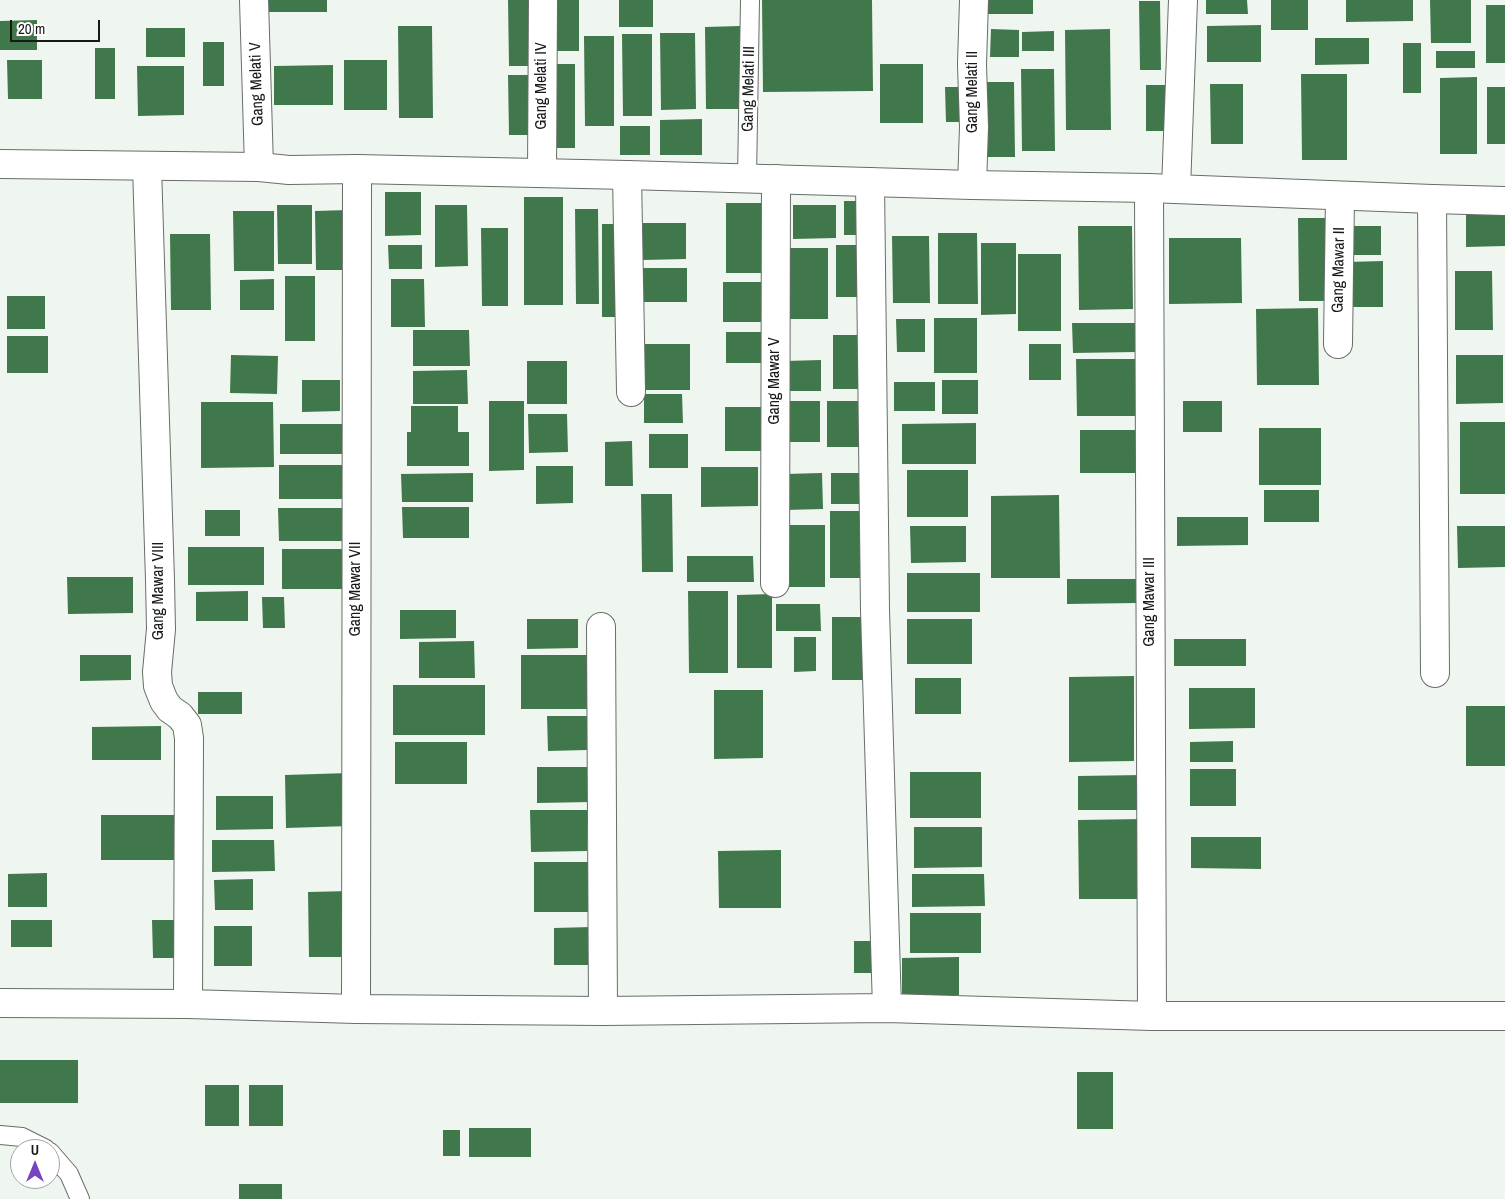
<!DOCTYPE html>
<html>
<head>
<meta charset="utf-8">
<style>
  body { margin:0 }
  #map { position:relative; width:1505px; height:1199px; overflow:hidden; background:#eff6f0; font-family:"Archivo Narrow",sans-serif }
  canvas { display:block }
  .north { position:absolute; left:10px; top:1139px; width:50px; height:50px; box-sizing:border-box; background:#fff; border:1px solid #a3a3a3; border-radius:50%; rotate:0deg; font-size:14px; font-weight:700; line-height:20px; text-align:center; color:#181a18 }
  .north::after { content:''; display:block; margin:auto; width:18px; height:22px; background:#7645bd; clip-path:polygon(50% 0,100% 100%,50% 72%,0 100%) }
  .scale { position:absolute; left:10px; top:20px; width:90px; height:22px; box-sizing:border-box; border:2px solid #181a18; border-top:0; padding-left:6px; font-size:15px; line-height:18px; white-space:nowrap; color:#181a18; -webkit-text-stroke:4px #fff; paint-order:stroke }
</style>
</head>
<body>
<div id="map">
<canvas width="1505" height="1199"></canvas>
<div class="north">U</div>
<div class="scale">20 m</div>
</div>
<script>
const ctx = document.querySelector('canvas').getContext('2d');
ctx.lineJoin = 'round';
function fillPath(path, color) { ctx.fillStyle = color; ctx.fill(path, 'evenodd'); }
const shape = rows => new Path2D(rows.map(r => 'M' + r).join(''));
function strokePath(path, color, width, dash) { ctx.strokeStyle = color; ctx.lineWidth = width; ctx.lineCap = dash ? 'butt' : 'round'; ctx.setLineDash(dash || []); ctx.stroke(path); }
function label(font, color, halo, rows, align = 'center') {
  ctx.font = font + ' "Archivo Narrow",sans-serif'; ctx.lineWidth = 4; ctx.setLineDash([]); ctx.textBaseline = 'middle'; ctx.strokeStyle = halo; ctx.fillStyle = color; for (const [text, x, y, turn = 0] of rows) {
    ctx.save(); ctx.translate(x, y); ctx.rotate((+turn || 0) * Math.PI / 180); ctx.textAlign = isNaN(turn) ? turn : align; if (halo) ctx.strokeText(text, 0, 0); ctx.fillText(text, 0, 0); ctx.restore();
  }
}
const building = shape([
  [265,0,327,0,327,12,265,12],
  [508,0,538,0,539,66,509,66],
  [550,0,579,0,579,51,550,51],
  [619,0,653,0,653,27,619,27],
  [762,0,872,0,873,91,763,92],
  [983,0,1033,0,1033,14,983,14],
  [1206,0,1247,0,1248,14,1206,14],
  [1271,0,1308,0,1308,30,1271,30],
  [1346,0,1413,0,1413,21,1346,22],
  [1430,0,1471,0,1471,43,1431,43],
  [1139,1,1160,1,1161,70,1140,70],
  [1486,5,1505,5,1505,63,1486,63],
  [37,20,37,50,0,50,0,21],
  [1261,25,1261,62,1207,62,1207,26],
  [398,26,432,26,433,118,399,118],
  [740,26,740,109,706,109,705,27],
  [146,28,185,28,185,57,146,57],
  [991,29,1019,30,1019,57,990,57],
  [1110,29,1111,130,1066,130,1065,30],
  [1054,31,1054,51,1022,51,1022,32],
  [660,33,695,33,696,109,661,110],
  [622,34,652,34,652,116,623,116],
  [584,36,614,36,614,126,585,126],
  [1315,38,1369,38,1369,64,1315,65],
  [203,42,224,42,224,86,203,86],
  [1403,43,1421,43,1421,93,1403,93],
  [95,48,115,48,115,99,95,99],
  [1436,51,1475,51,1475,68,1436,68],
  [7,60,42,60,42,99,8,99],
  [344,60,387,60,387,110,344,110],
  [546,64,575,64,575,148,546,148],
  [880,64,923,64,923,123,880,123],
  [333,65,333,105,274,105,274,66],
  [137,66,184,66,184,115,138,116],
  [1021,69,1054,69,1055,151,1022,151],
  [1301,74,1347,74,1347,160,1302,160],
  [508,75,537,75,538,135,509,135],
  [1477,77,1477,154,1440,154,1440,78],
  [980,82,1014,82,1015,157,980,157],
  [1210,84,1243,84,1243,144,1211,144],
  [1146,85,1165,85,1165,131,1146,131],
  [945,87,965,87,965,122,946,122],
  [1487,87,1505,87,1505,144,1487,144],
  [702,119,702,155,660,155,660,120],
  [620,126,650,126,650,155,620,155],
  [385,192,421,192,421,235,385,236],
  [524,197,563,197,563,305,524,305],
  [844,201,863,201,863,235,844,235],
  [726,203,765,203,765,273,726,273],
  [277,205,312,205,312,264,278,264],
  [435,205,467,205,468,266,435,267],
  [793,205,836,205,836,238,793,239],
  [575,209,598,209,599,304,576,304],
  [348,210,348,270,316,270,315,211],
  [233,211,274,211,274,271,234,271],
  [1466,215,1505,215,1505,246,1466,247],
  [1298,218,1330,218,1330,301,1299,301],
  [643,223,686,223,686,259,643,260],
  [602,224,623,224,624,317,602,317],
  [1078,226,1132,226,1133,309,1079,310],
  [1349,226,1381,226,1381,255,1350,255],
  [481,228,508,228,508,306,482,306],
  [938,233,977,233,978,304,938,304],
  [170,234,210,234,211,310,171,310],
  [892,236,929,236,930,303,893,303],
  [1169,238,1241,238,1242,303,1169,304],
  [981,243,1016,243,1016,314,981,315],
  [388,245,422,245,422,269,389,269],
  [836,245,864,245,864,297,836,297],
  [789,248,828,248,828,319,790,319],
  [1018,254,1061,254,1061,331,1018,331],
  [1383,261,1383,307,1346,307,1346,262],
  [640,268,687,268,687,302,641,302],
  [1455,271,1492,271,1493,330,1455,330],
  [285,276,315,276,315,341,285,341],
  [274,279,274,310,240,310,240,280],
  [391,279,424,279,425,327,391,327],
  [723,282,761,282,761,322,723,322],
  [7,296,45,296,45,329,7,329],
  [1318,308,1319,385,1257,385,1256,309],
  [934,318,977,318,977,373,934,373],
  [896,319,925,319,925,352,897,352],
  [1072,323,1137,323,1137,352,1073,353],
  [413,330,469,330,470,366,413,366],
  [726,332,763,332,763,363,726,363],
  [833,335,864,335,864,389,833,389],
  [7,336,48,336,48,373,7,373],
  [644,344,690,344,690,390,644,390],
  [1029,344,1061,344,1061,380,1029,380],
  [231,355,278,356,277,394,230,393],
  [1456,355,1503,355,1503,403,1456,404],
  [1076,359,1138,359,1139,416,1077,416],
  [821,360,821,391,785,391,785,361],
  [527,361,567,361,567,404,527,404],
  [467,370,468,404,413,404,413,371],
  [302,380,340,380,340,411,302,412],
  [942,380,978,380,978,414,942,414],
  [894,382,935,382,935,411,894,411],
  [644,394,682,394,683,423,644,423],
  [489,401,524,401,524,470,489,471],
  [789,401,820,401,820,442,789,442],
  [827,401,864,401,865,447,827,447],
  [1183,401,1222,401,1222,432,1183,432],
  [201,402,273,402,274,467,201,468],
  [411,406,458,406,458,432,469,432,469,466,407,466,407,432,411,432],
  [725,407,761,407,762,451,725,451],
  [528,414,567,414,568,452,529,453],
  [1460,422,1505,422,1505,494,1460,494],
  [976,423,976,464,902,464,902,424],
  [280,424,348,424,348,454,280,454],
  [1259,428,1321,428,1321,485,1259,485],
  [1080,430,1137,430,1137,473,1080,473],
  [649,434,688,434,688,468,649,468],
  [632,441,633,486,605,486,605,442],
  [279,465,351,465,351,499,279,499],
  [536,466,573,466,573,503,536,504],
  [701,467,758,467,758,506,701,507],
  [907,470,968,470,968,517,907,517],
  [473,473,473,502,402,502,401,474],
  [822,473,823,509,785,510,785,474],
  [831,473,860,473,860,504,831,504],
  [1264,490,1319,490,1319,522,1264,522],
  [641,494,672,494,673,572,642,572],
  [1059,495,1060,578,991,578,991,496],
  [402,507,469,507,469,538,403,538],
  [278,508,347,508,347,541,279,541],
  [205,510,240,510,240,536,205,536],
  [830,511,860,511,860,578,830,578],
  [1177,517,1248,517,1248,545,1177,546],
  [781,525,825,525,825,587,781,587],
  [910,526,966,526,966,562,911,563],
  [1457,526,1505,526,1505,567,1458,568],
  [188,547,264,547,264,585,188,585],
  [282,549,343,549,343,589,282,589],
  [687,556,753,556,754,582,687,582],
  [907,573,980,573,980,612,907,612],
  [67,577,133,577,133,613,68,614],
  [1067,579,1136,579,1136,603,1067,604],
  [248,591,248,621,196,621,196,592],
  [688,591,728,591,728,673,689,673],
  [772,594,772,668,737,668,737,595],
  [262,597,284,597,285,628,263,628],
  [776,604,820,604,821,631,776,631],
  [400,610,456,610,456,638,400,639],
  [832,617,866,617,867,680,832,680],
  [527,619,578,619,578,648,527,649],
  [907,619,972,619,972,664,907,664],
  [794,637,816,637,816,671,794,672],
  [1174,639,1246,639,1246,666,1174,666],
  [474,641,475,678,419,678,419,642],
  [80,655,131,655,131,680,80,681],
  [521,655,587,655,587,709,521,709],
  [1134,676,1134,761,1069,762,1069,677],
  [915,678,961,678,961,714,915,714],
  [393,685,485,685,485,735,393,735],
  [1189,688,1255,688,1255,728,1189,729],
  [714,690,763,690,763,758,714,759],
  [198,692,242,692,242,714,198,714],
  [1466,706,1505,706,1505,766,1466,766],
  [547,716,587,716,587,750,548,751],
  [161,726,161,760,92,760,92,727],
  [1233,741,1233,762,1190,762,1190,742],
  [395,742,467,742,467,784,395,784],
  [537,767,591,767,591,802,537,803],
  [1190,769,1236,769,1236,806,1190,806],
  [910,772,981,772,981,818,910,818],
  [349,773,350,826,286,828,285,775],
  [1142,775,1143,810,1078,810,1078,776],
  [216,796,273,796,273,829,216,830],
  [530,810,587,810,587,851,531,852],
  [101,815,180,815,180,860,101,860],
  [1144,819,1144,899,1079,899,1078,820],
  [914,827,982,827,982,867,914,868],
  [1191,837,1261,837,1261,869,1191,868],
  [212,840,274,840,275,871,212,872],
  [781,850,781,908,719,908,718,851],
  [534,862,589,862,590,912,534,912],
  [47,873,47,907,8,907,8,874],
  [912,874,984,874,985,906,912,907],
  [253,879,253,910,215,910,214,880],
  [351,891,351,957,309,957,308,892],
  [910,913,981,913,981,953,910,953],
  [11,920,52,920,52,947,11,947],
  [152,920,179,920,180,958,153,958],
  [214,926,252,926,252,966,214,966],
  [591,927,591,965,554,965,554,928],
  [854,941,883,941,883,973,854,973],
  [959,957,959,995,902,995,902,958],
  [0,1060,78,1060,78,1103,0,1103],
  [1077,1072,1113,1072,1113,1129,1077,1129],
  [205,1085,239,1085,239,1126,205,1126],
  [249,1085,283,1085,283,1126,249,1126],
  [469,1128,531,1128,531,1157,469,1157],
  [443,1130,460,1130,460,1156,443,1156],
  [239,1184,282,1184,282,1199,239,1199]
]);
const service = shape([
  [747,178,750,0],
  [0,1135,22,1137,46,1149],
  [50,1152,69,1174,80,1199]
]);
const minor = shape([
  [254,0,259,167],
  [147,167,160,580,161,629,157,672,158,686,164,701,170,709,180,716,187,725,189,738,188,1004],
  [542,173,543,0],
  [627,175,631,392],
  [870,182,875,610,887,1008],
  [972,185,974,127,972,64,974,0],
  [1149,188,1152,1016],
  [1176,189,1183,0],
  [1432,199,1435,673],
  [1338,344,1340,196],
  [775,583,776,179],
  [601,627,603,1011],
  [0,1003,188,1004,356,1009,603,1011,887,1008,1152,1016,1505,1016],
  [356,1009,357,169]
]);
const tertiary = shape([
  [0,164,259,167,289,170,357,169,627,175,972,185,1149,188,1432,199,1505,201]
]);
const streetNames = [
  ["Gang Melati V",257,84,-92],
  ["Gang Melati IV",542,86,-90],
  ["Gang Melati III",749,89,-89],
  ["Gang Melati II",973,92,-90],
  ["Gang Mawar II",1339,270,-89],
  ["Gang Mawar V",775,381,-90],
  ["Gang Mawar VII",356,589,-90],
  ["Gang Mawar VIII",159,591,-90],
  ["Gang Mawar III",1150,602,-90]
];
fillPath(building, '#40784b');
strokePath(service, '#686d68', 20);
strokePath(minor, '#686d68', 30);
strokePath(tertiary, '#686d68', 30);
strokePath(service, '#fff', 18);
strokePath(minor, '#fff', 28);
strokePath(tertiary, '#fff', 28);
label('16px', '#181a18', '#fff', streetNames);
</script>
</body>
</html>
